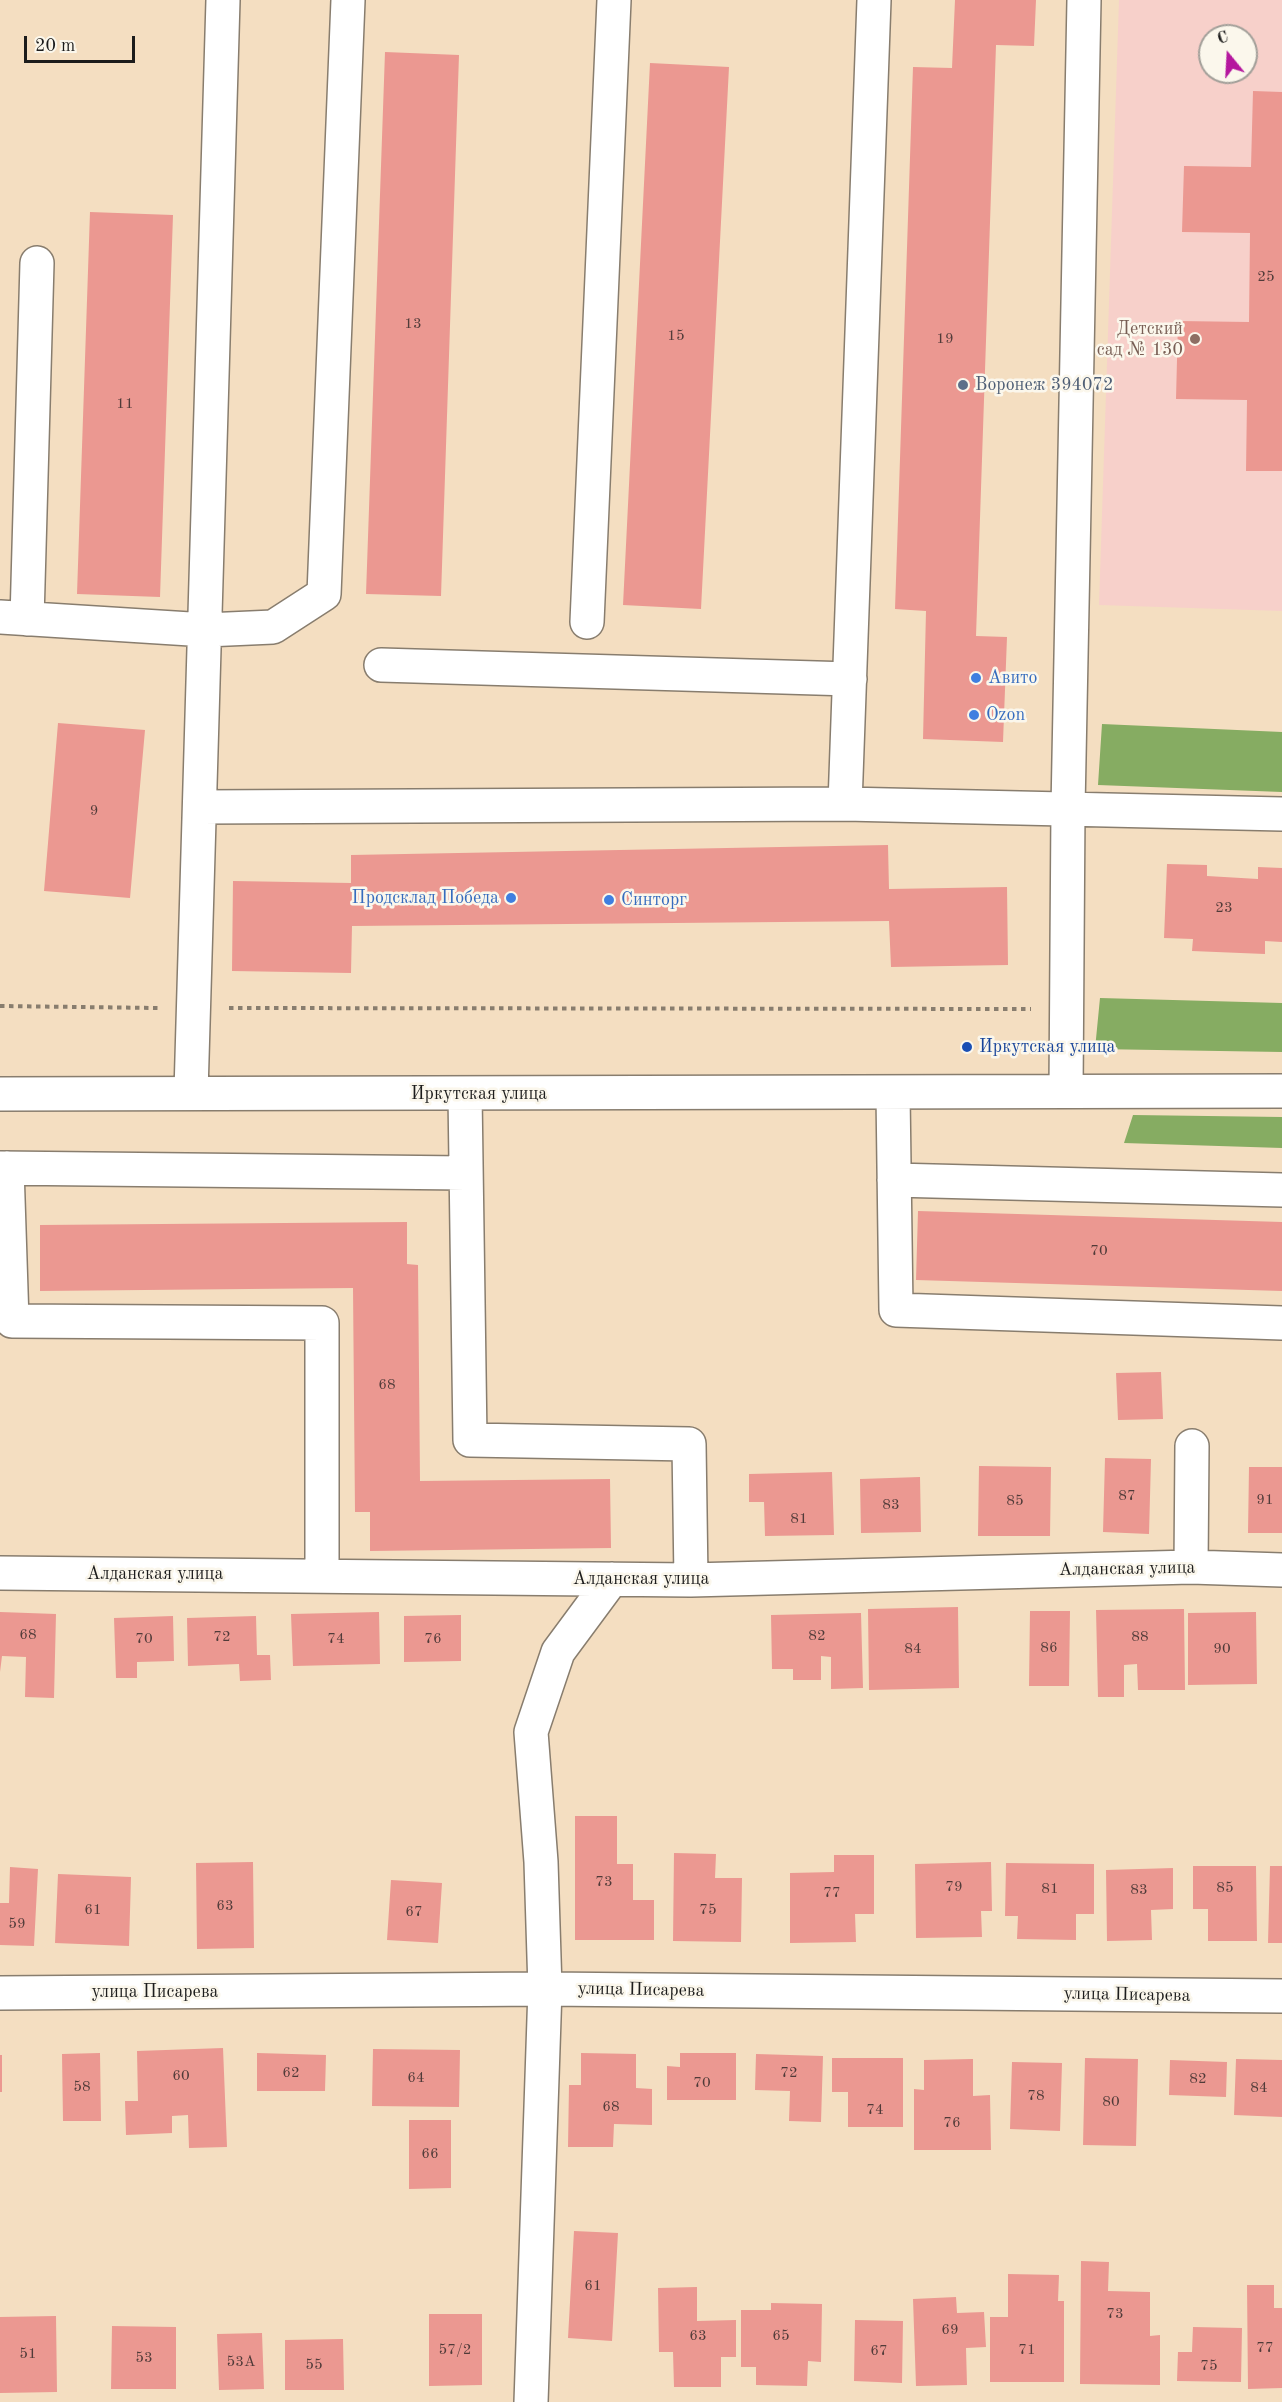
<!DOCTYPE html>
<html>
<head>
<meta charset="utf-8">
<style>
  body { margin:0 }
  #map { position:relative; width:1282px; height:2402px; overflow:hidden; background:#f4dec1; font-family:"Old Standard TT",serif }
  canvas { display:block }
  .north { position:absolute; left:1198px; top:24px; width:60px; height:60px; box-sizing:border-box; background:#fbf7ec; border:2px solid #a29f99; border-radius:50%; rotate:342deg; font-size:16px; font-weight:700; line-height:24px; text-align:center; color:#1c1c1c }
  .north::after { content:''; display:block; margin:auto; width:21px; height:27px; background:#b5179e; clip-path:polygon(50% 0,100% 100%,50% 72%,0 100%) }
  .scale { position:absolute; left:24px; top:36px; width:111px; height:27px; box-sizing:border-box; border:3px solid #1c1c1c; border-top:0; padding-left:8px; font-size:18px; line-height:21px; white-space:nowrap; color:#1c1c1c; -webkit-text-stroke:4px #fbf7ec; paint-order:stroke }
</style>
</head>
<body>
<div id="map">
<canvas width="1282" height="2402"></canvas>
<div class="north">С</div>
<div class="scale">20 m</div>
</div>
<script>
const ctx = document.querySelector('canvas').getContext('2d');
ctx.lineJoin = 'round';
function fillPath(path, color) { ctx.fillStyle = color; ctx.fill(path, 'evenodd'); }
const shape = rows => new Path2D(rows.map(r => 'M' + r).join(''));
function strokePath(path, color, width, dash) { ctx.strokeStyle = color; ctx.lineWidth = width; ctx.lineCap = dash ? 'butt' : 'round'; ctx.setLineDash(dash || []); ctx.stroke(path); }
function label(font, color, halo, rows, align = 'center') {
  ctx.font = font + ' "Old Standard TT",serif'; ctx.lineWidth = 5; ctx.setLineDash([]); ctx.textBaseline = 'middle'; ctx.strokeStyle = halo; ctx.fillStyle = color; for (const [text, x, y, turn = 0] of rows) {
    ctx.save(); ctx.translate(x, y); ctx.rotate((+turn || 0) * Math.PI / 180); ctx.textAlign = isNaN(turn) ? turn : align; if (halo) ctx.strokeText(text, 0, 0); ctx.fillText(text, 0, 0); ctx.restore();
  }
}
const built = shape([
  [1119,0,1282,0,1282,611,1099,605],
  [1210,36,1246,36,1246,72,1210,72]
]);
const forest = shape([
  [1102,724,1282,732,1282,792,1098,785],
  [1100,998,1282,1003,1282,1052,1095,1049],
  [1133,1115,1282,1117,1282,1148,1124,1143]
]);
const building = shape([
  [955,0,1036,0,1034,46,996,45,976,636,1007,637,1003,742,923,739,926,611,895,609,913,67,952,68],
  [385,52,459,55,441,596,366,594],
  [650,63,729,67,701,609,623,605],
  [1253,91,1282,92,1282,471,1246,471,1247,400,1176,399,1178,321,1249,322,1250,233,1182,232,1184,166,1251,167],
  [90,212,173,215,160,597,77,594],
  [58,723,145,730,130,898,44,891],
  [888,845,889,889,1007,887,1008,965,891,967,889,921,352,926,351,973,232,971,233,881,351,883,351,855],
  [1167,864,1207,865,1207,876,1258,879,1258,867,1282,868,1282,942,1265,941,1265,954,1192,951,1193,939,1164,938],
  [918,1211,1282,1222,1282,1291,916,1280],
  [407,1222,407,1264,418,1265,420,1481,610,1479,611,1548,370,1551,370,1512,355,1512,353,1288,40,1291,40,1225],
  [1161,1372,1163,1419,1118,1420,1116,1373],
  [1105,1458,1151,1459,1149,1534,1103,1532],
  [979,1466,1051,1467,1050,1536,978,1536],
  [1249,1467,1282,1467,1282,1533,1248,1533],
  [832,1472,834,1535,765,1536,764,1502,749,1502,749,1474],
  [920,1477,921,1532,861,1533,860,1479],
  [958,1607,959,1688,869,1690,868,1609],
  [1184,1609,1185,1690,1138,1690,1137,1664,1124,1665,1124,1697,1098,1697,1096,1610],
  [1030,1611,1070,1611,1069,1686,1029,1686],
  [0,1612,56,1614,54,1698,25,1697,26,1657,2,1656,0,1672],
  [379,1612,380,1664,293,1666,291,1614],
  [1256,1612,1257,1684,1188,1685,1188,1613],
  [861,1613,863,1688,831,1689,831,1657,821,1656,821,1680,793,1680,793,1669,772,1669,771,1615],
  [461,1615,461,1661,404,1662,404,1616],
  [173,1616,174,1661,137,1662,137,1678,116,1678,114,1618],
  [256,1616,257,1655,270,1655,271,1680,240,1681,239,1664,188,1666,187,1618],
  [575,1816,617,1816,617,1864,633,1864,633,1900,654,1900,654,1940,575,1940],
  [674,1853,716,1854,715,1878,742,1878,741,1942,673,1941],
  [834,1855,874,1855,874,1914,855,1914,856,1942,790,1943,790,1873,834,1872],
  [253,1862,254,1948,197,1949,196,1863],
  [991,1862,992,1911,981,1911,982,1937,916,1938,915,1864],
  [1006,1863,1094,1864,1094,1914,1076,1914,1076,1940,1017,1939,1018,1916,1005,1916],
  [1193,1866,1256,1866,1257,1941,1208,1941,1208,1909,1193,1909],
  [1270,1866,1282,1866,1282,1943,1268,1943],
  [10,1867,38,1869,34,1946,0,1945,0,1903,9,1903],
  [1173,1868,1173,1909,1151,1910,1152,1940,1107,1941,1106,1870],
  [58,1874,131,1877,129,1946,55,1943],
  [391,1880,442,1883,438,1943,387,1940],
  [223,2048,227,2147,189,2148,188,2115,172,2116,172,2133,126,2135,125,2101,138,2101,137,2051],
  [373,2049,460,2050,459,2107,372,2106],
  [100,2053,101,2121,63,2121,62,2054],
  [257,2053,326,2055,325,2091,257,2091],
  [581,2053,636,2054,636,2088,652,2089,652,2125,614,2124,613,2147,568,2147,569,2085,581,2085],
  [680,2053,736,2053,736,2100,667,2100,667,2066,680,2067],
  [756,2054,823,2056,821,2122,789,2121,790,2091,755,2090],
  [0,2055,2,2055,2,2092,0,2092],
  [832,2058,903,2058,903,2127,848,2127,848,2092,832,2092],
  [1085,2058,1138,2059,1136,2146,1083,2145],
  [973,2059,973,2096,990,2095,991,2150,914,2150,914,2089,924,2090,924,2060],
  [1236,2059,1282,2060,1282,2117,1234,2115],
  [1170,2060,1227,2062,1226,2097,1169,2095],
  [1012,2062,1062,2063,1060,2131,1010,2129],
  [409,2120,451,2120,451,2188,409,2189],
  [574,2231,618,2233,612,2341,568,2338],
  [1081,2261,1109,2262,1108,2291,1150,2292,1150,2336,1160,2335,1160,2385,1080,2384],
  [1008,2274,1059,2275,1058,2301,1064,2301,1064,2382,990,2382,990,2317,1008,2317],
  [1247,2285,1274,2285,1274,2308,1282,2308,1282,2388,1248,2389],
  [697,2287,697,2321,736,2320,736,2357,721,2357,721,2387,674,2387,673,2352,659,2352,658,2288],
  [956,2297,957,2313,984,2312,986,2347,966,2348,967,2385,916,2386,913,2299],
  [771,2303,822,2304,821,2362,808,2361,807,2386,756,2385,756,2367,741,2367,741,2310,771,2310],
  [429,2314,482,2314,482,2385,429,2386],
  [56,2316,57,2392,0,2393,0,2317],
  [855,2320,903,2321,902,2383,854,2381],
  [112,2326,176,2327,176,2389,111,2389],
  [1193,2327,1242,2328,1241,2382,1177,2381,1178,2352,1192,2352],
  [262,2333,264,2389,219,2390,217,2334],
  [343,2339,344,2390,285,2390,285,2340]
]);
const path = shape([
  [0,1006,158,1008],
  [229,1008,1031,1009]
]);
const minor = shape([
  [0,617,206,630,273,627,324,594,348,0],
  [27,619,37,263],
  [587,622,614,0],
  [381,665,850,679],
  [845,804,874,0],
  [200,807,845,804,1282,814],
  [1066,1091,1068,808,1084,0],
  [191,1092,223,0],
  [0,1094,1282,1091],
  [465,1094,470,1440,689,1444,691,1580],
  [893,1094,896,1310,1282,1323],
  [0,1168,465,1173],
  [7,1168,12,1321,322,1323,322,1576],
  [894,1180,1282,1190],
  [1191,1567,1192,1446],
  [0,1573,691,1580,1191,1567,1282,1570],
  [0,1993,545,1989,1282,1996],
  [531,2402,545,1989,541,1862,531,1732,558,1652,612,1579]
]);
const markers = [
  [1195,339,6,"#8d6e63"],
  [963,385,6,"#5c6f8a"],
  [976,678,6,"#3f7fe0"],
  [974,715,6,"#3f7fe0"],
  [511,898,6,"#3f7fe0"],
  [609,900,6,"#3f7fe0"],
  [967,1047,6,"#1a4fb4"]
];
const numberNames = [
  ["25",1266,277],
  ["13",413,324],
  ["15",676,336],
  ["19",945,339],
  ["11",125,404],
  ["9",94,811],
  ["23",1224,908],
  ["70",1099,1251],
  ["68",387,1385],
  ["87",1127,1496],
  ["91",1265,1500],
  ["85",1015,1501],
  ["83",891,1505],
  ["81",799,1519],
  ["68",28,1635],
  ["82",817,1636],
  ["72",222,1637],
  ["88",1140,1637],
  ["70",144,1639],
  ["74",336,1639],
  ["76",433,1639],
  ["86",1049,1648],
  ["84",913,1649],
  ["90",1222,1649],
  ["73",604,1882],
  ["79",954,1887],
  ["85",1225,1888],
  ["81",1050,1889],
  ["83",1139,1890],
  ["77",832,1893],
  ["63",225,1906],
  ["61",93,1910],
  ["75",708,1910],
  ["67",414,1912],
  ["59",17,1924],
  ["62",291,2073],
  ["72",789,2073],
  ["60",181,2076],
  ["64",416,2078],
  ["82",1198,2079],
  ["70",702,2083],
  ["58",82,2087],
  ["84",1259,2088],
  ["78",1036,2096],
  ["80",1111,2102],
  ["68",611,2107],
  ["74",875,2110],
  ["76",952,2123],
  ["66",430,2154],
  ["61",593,2286],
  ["73",1115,2314],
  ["69",950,2330],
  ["63",698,2336],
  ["65",781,2336],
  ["77",1265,2348],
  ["57/2",455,2350],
  ["71",1027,2350],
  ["67",879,2351],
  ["51",28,2354],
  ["53",144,2358],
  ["53А",241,2362],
  ["55",314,2365],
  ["75",1209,2366]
];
const educationNames = [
  ["Детский",1183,329],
  ["сад № 130",1183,350]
];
const serviceNames = [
  ["Воронеж 394072",975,385]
];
const shopNames = [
  ["Авито",988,678],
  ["Ozon",986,715],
  ["Продсклад Победа",499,898,"right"],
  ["Синторг",621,900]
];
const transitNames = [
  ["Иркутская улица",979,1047]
];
const streetNames = [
  ["Иркутская улица",479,1094],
  ["Алданская улица",1127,1569,-1],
  ["Алданская улица",155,1574],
  ["Алданская улица",641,1579],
  ["улица Писарева",641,1990,1],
  ["улица Писарева",155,1992],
  ["улица Писарева",1127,1995,1]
];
fillPath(built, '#f7d0ca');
fillPath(forest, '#86ac62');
fillPath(building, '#eb9891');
strokePath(minor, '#887d6e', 36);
strokePath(path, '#887d6e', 4, [4.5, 4.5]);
strokePath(minor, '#fff', 33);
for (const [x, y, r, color] of markers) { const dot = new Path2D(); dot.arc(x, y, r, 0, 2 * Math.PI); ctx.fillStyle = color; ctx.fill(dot); strokePath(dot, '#fbf7ec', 2); }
label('15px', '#503b39', null, numberNames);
label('18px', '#785e54', '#fbf7ec', educationNames, 'right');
label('18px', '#4e5e75', '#fbf7ec', serviceNames, 'left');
label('18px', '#366cbe', '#fbf7ec', shopNames, 'left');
label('18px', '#164399', '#fbf7ec', transitNames, 'left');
label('18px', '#1c1c1c', '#fbf7ec', streetNames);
</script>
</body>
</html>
